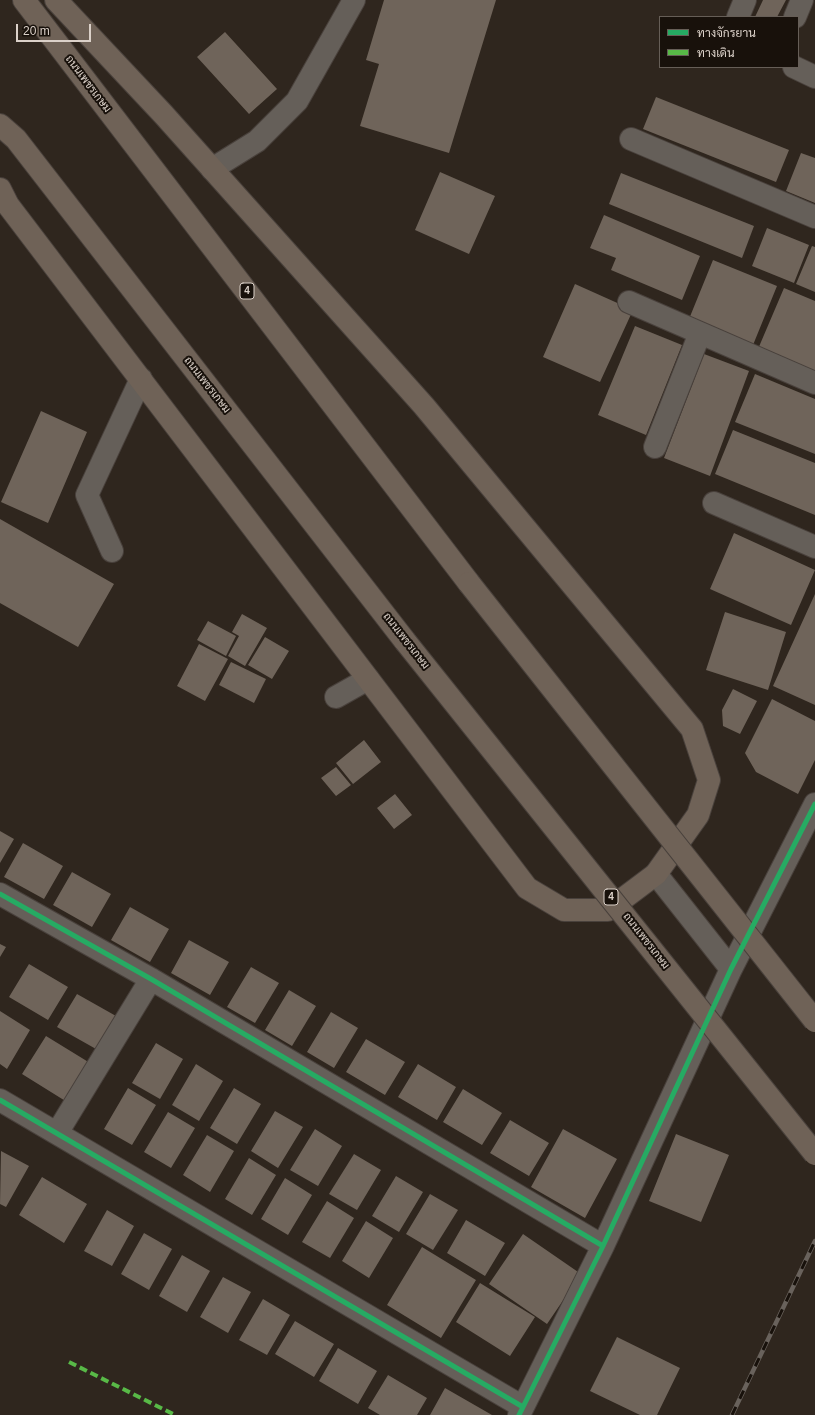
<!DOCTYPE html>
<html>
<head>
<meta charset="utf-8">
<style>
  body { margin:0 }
  #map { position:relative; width:815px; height:1415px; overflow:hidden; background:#2f261e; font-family:Arial,Sarabun,sans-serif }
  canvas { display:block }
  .legend { position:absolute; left:659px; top:16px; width:140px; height:52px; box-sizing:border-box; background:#18110b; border:1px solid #665e57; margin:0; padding:5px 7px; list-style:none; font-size:12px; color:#dbd1c9 }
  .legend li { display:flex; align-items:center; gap:8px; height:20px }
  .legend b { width:20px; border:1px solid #665e57 }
  .scale { position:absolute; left:16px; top:24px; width:75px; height:18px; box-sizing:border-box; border:2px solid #dbd1c9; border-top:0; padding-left:5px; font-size:12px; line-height:14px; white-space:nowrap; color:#dbd1c9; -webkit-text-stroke:3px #18110b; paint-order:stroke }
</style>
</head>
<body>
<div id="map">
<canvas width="815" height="1415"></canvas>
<ul class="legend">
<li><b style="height:5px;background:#26ab63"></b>ทางจักรยาน</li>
<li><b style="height:5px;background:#58b947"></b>ทางเดิน</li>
</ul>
<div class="scale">20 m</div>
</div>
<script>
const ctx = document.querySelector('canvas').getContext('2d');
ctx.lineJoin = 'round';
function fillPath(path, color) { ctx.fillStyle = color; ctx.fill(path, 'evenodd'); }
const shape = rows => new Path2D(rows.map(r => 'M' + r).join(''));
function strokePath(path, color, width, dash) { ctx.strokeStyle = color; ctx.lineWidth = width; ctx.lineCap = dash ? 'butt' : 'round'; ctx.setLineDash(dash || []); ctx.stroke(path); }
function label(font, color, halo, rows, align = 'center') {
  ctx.font = font + ' Arial,Sarabun,sans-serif'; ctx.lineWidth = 4; ctx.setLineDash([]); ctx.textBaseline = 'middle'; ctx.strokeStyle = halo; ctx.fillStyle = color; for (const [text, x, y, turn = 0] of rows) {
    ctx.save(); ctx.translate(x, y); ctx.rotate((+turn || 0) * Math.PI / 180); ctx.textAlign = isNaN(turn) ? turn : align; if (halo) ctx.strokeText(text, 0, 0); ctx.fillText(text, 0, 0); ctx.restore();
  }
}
const building = shape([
  [384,0,496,0,449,153,360,126,379,64,366,60],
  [763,0,786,0,777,17,755,17],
  [225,32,277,89,249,114,197,57],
  [656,97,789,150,776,182,643,129],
  [801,153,815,158,815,203,786,191],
  [440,172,495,196,469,254,415,230],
  [621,173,754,226,742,258,609,204],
  [604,215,700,256,682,300,611,270,616,258,590,248],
  [767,228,809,245,794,283,752,266],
  [812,246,815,247,815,292,796,284],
  [713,260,777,286,753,345,689,319],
  [575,284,633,310,600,382,543,357],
  [784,288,815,301,815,373,758,349],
  [635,326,682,345,646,435,598,415],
  [704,354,749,371,710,476,664,458],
  [755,374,815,399,815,454,735,422],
  [41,411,87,432,48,523,1,502],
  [733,430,815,463,815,515,715,474],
  [0,519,114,584,78,647,0,603],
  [734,533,815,570,791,625,710,589],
  [815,594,815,705,773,686],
  [725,612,786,632,768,690,706,670],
  [242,614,267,628,245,666,228,656,239,636,232,632],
  [208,621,236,636,226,656,197,640],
  [265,637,289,651,272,679,248,665],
  [199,644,228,659,205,701,177,686],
  [231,662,266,679,254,703,219,685],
  [733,689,757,701,740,734,723,726,722,710],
  [772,699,815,721,815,760,798,794,756,772,745,753],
  [364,740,381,762,353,784,336,763],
  [336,767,351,785,336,796,321,778],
  [395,794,412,815,394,829,377,808],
  [0,831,14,839,0,863],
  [23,843,63,866,44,899,4,877],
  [72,872,111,894,92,927,53,905],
  [130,907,169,929,150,962,111,940],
  [189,940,229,962,210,995,171,973],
  [0,944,6,947,0,957],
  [29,964,68,987,48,1020,9,997],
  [251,967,279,983,255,1023,227,1007],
  [289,990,316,1006,292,1046,265,1030],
  [77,994,116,1016,96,1049,57,1027],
  [0,1011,30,1030,7,1069,0,1064],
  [331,1012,358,1028,334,1068,307,1052],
  [46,1036,90,1063,67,1102,22,1074],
  [366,1039,405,1062,385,1095,346,1072],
  [156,1043,183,1059,160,1099,132,1083],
  [196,1064,223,1081,199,1121,172,1105],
  [418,1064,456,1087,437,1120,398,1097],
  [128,1088,156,1105,132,1145,104,1129],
  [234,1088,261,1104,237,1144,210,1128],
  [463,1089,502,1113,482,1145,443,1122],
  [275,1111,303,1127,278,1168,251,1151],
  [168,1112,195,1128,171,1168,144,1152],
  [510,1120,549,1143,529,1176,490,1153],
  [315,1129,342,1146,318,1186,290,1170],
  [563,1129,617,1159,585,1218,531,1187],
  [676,1134,729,1155,701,1222,649,1201],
  [207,1135,234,1151,210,1192,183,1175],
  [1,1151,29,1166,6,1207,0,1204],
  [354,1154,381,1170,357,1210,329,1194],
  [249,1158,276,1175,252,1215,225,1199],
  [396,1176,423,1192,399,1232,372,1216],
  [42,1177,87,1204,64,1243,19,1215],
  [285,1178,312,1195,288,1235,261,1219],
  [430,1194,458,1210,433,1250,406,1234],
  [327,1201,354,1218,330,1258,302,1242],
  [107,1210,134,1226,112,1266,84,1251],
  [466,1220,505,1243,485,1276,447,1253],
  [366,1221,393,1238,369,1278,342,1261],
  [144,1233,172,1249,149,1290,121,1274],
  [523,1234,581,1274,547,1324,489,1284],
  [422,1247,476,1280,441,1338,387,1305],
  [182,1255,210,1271,187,1312,159,1296],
  [223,1277,251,1292,228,1333,200,1317],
  [480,1283,535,1317,510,1356,456,1322],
  [263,1299,290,1315,267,1355,239,1340],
  [295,1321,334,1344,314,1377,275,1354],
  [617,1337,680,1368,657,1415,640,1415,590,1391],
  [338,1348,377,1371,358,1404,319,1381],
  [388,1375,427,1398,417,1415,380,1415,368,1408],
  [445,1388,492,1415,430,1415]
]);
const minor = shape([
  [738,17,745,0],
  [795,17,802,0],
  [794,67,815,77],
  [631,139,815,217],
  [212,169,257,141,297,101,354,0],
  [629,302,815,383],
  [655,447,700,333],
  [714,503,815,547],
  [112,551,87,495,141,379],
  [336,697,368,679],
  [656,874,731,969],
  [0,894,151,979,603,1246],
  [0,1100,523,1407],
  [57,1133,151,979],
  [519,1415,603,1246,731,969,815,804]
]);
const highway = shape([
  [24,0,469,583],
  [0,125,16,139,405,641],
  [0,189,8,205,527,888,564,910,608,910,656,874,698,815,709,780,692,729,424,406,164,115,56,0]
]);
const rail = shape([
  [732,1415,815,1241]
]);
const highwayBridge = shape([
  [469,583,815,1021],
  [405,641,815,1154]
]);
const quiet = shape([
  [69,1362,175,1415]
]);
const cycleway = shape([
  [0,894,151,979,603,1246],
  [0,1100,523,1407],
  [519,1415,603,1246,731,969,815,804]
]);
const shields = [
  [247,291,14],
  [611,897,14]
];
const shieldNames = [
  ["4",247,291],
  ["4",611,897]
];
const streetNames = [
  ["ถนนเพชรเกษม",88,84,53],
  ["ถนนเพชรเกษม",207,385,52],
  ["ถนนเพชรเกษม",406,641,52],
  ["ถนนเพชรเกษม",646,941,52]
];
fillPath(building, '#6f645a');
strokePath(minor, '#49413c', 24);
strokePath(highway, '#49413c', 24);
strokePath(minor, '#655f59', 22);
strokePath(highway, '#6f6257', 22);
strokePath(rail, '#69625c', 4.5);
strokePath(rail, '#18110b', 3, [9]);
strokePath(highwayBridge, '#49413c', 24, []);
strokePath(highwayBridge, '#6f6257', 22);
strokePath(quiet, '#58b947', 4, [8, 4]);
strokePath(cycleway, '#26ab63', 5);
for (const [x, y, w] of shields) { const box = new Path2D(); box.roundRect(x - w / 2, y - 8, w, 16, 3); ctx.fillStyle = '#18110b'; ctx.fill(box); strokePath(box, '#dbd1c9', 1); }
label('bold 10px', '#dbd1c9', null, shieldNames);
label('11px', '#dbd1c9', '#18110b', streetNames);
</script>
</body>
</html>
